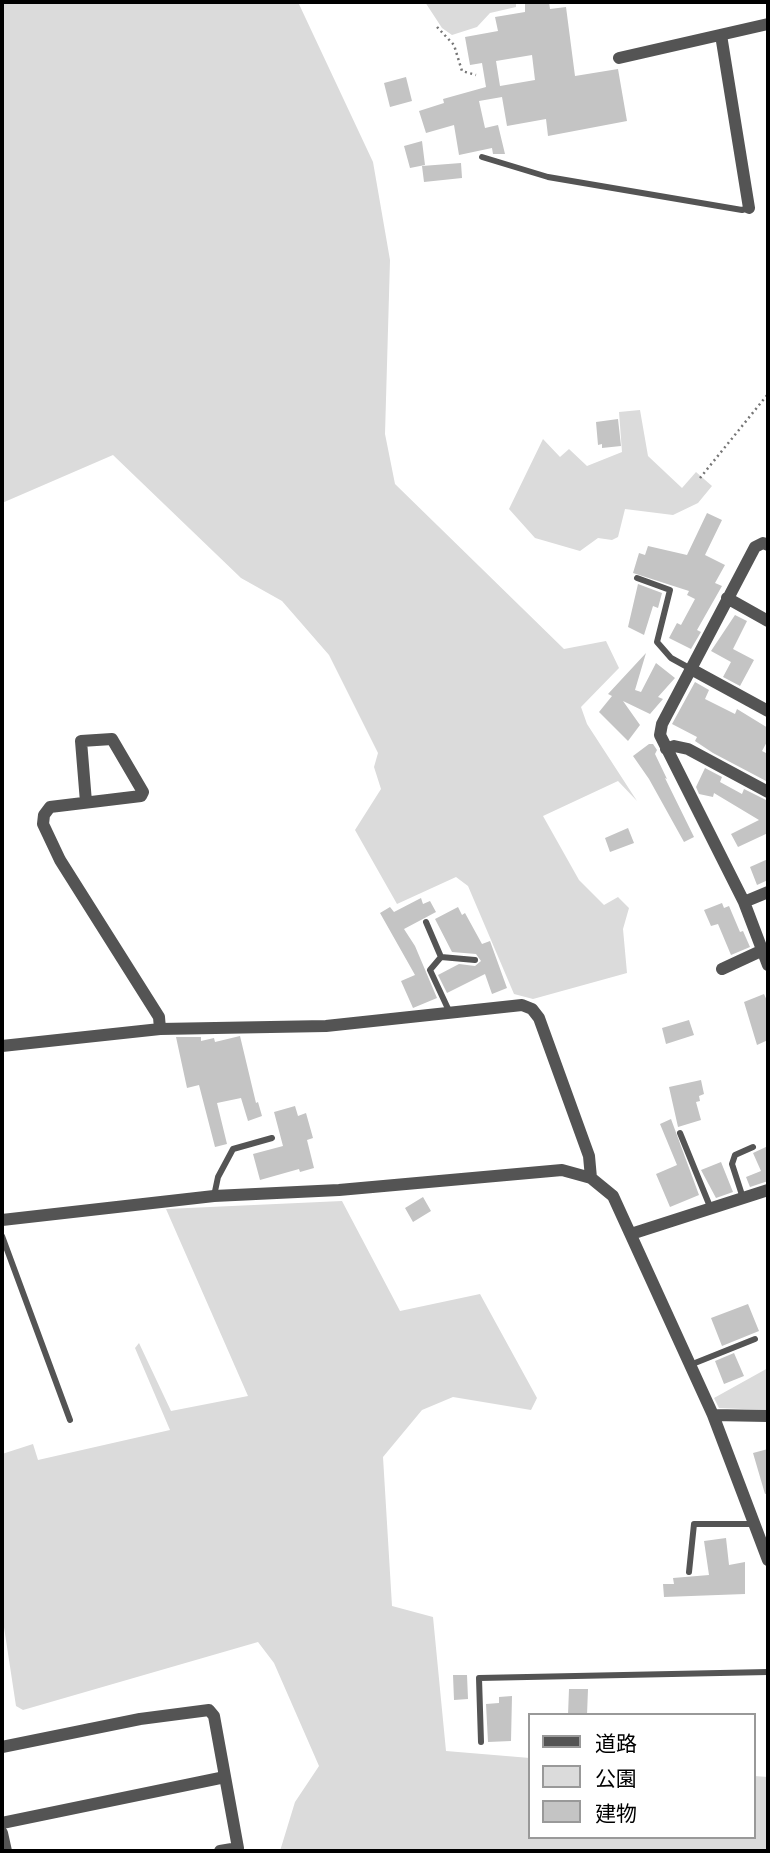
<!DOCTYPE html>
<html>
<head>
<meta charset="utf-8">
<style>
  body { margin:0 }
  #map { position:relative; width:770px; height:1853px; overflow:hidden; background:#fff; font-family:Lato,"Noto Sans JP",sans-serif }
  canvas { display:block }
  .frame { position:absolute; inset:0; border:4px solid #000; pointer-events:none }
  .legend { position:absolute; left:528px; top:1713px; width:228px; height:126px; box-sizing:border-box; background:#fff; border:2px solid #999; margin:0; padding:9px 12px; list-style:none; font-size:21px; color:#000 }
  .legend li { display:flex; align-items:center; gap:14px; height:35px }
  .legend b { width:35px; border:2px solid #999 }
</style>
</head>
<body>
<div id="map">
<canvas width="770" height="1853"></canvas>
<div class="frame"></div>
<ul class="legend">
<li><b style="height:9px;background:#545454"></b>道路</li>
<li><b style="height:19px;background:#dbdbdb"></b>公園</li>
<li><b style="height:19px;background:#c4c4c4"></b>建物</li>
</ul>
</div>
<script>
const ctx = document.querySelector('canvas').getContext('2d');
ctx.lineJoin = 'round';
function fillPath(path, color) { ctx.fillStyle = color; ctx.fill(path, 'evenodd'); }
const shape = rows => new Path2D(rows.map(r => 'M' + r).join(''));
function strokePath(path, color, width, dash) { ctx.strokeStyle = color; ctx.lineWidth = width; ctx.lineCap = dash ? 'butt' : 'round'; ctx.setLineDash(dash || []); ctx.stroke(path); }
const green = shape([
  [2,2,298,2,373,162,390,260,385,434,395,484,564,649,606,641,619,668,581,707,587,724,637,801,618,781,543,816,579,880,604,905,618,897,629,908,623,929,627,973,533,999,514,994,468,886,456,877,397,904,355,830,381,789,374,767,378,753,329,655,282,601,241,578,113,455,2,503],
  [425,2,516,2,516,7,490,13,477,27,452,35,442,28],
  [640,410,648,456,682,488,696,472,712,486,698,503,673,515,625,509,618,537,612,540,598,538,580,551,535,538,509,509,543,439,560,457,569,449,587,466,622,452,619,412],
  [342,1201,400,1311,480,1294,537,1398,531,1410,453,1397,422,1410,383,1457,392,1606,433,1617,446,1751,530,1758,530,1837,754,1837,754,1776,768,1777,768,1851,280,1851,295,1802,319,1766,274,1663,258,1642,23,1710,16,1706,2,1614,2,1454,33,1444,38,1460,170,1430,135,1348,139,1343,171,1411,248,1396,166,1209],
  [768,1368,768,1410,719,1408,714,1398]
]);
const building = shape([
  [525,2,549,2,550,9,566,7,575,76,618,69,627,121,548,136,546,119,507,126,502,97,479,101,485,128,498,125,505,154,493,154,492,148,459,155,454,125,426,133,419,111,444,103,443,99,486,87,482,63,470,65,465,37,498,31,495,17,525,12],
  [532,55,535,80,500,86,496,61],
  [406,77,412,101,390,107,384,83],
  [422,141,425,165,410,168,404,146],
  [461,163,462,178,424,182,422,166],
  [618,419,621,446,602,448,602,444,598,445,596,422],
  [707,513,722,520,705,555,725,565,715,583,722,586,697,630,701,632,691,649,669,638,677,623,681,625,695,599,687,595,689,591,633,573,639,553,645,555,648,546,687,555],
  [638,584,662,593,658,608,653,606,644,635,628,627],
  [735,615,747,621,733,649,754,660,740,686,723,677,731,662,711,651],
  [646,653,635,690,641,692,656,663,675,678,658,697,663,699,650,714,623,701,640,725,628,741,599,712,612,696,608,694],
  [695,682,709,690,705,699,735,714,737,709,768,728,768,740,762,751,768,754,768,782,713,753,695,741,697,737,672,724],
  [649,744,653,744,657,750,655,754,667,779,665,778,694,837,684,842,649,779,633,756],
  [705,768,722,777,720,782,742,794,744,789,768,801,768,833,738,847,731,834,759,820,714,793,713,797,699,794,696,787],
  [628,828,634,843,610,852,605,838],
  [768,859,768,880,757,885,750,867],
  [421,898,423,904,430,901,436,912,404,929,415,946,437,998,413,1008,401,981,415,975,380,913,390,907,394,912],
  [722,903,724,908,729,906,740,932,743,931,750,947,731,955,718,924,711,926,704,910],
  [458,907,462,915,465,913,482,944,490,941,507,988,492,994,485,974,447,993,438,975,459,964,475,966,481,961,476,954,452,952,435,919],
  [764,994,768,1003,768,1040,757,1045,744,1002],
  [689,1020,694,1035,666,1044,662,1028],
  [240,1036,256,1103,258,1102,262,1116,248,1121,241,1098,217,1103,227,1144,215,1147,199,1085,187,1088,176,1037,201,1037,201,1041,214,1038,215,1042],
  [701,1080,704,1094,699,1096,700,1101,696,1102,701,1120,678,1127,669,1087],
  [295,1106,298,1116,306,1113,313,1138,307,1140,314,1168,300,1172,299,1169,260,1180,253,1154,283,1146,274,1112],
  [671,1119,699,1195,670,1207,656,1174,677,1165,660,1124],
  [768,1146,768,1181,750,1187,746,1177,761,1171,753,1153],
  [721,1162,733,1192,716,1198,701,1170],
  [423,1197,431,1211,413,1222,405,1208],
  [748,1304,759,1331,722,1346,711,1318],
  [734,1353,744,1376,724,1384,715,1361],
  [768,1449,768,1493,765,1494,753,1453],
  [726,1538,729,1565,745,1562,745,1594,664,1597,663,1584,674,1584,673,1578,709,1575,704,1541],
  [453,1675,467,1675,468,1699,454,1700],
  [569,1689,588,1689,587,1715,568,1715],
  [512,1696,511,1741,488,1742,486,1704,499,1703,499,1697]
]);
const path = shape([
  [437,27,454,45,462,71,476,75],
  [700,478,768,394]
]);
const service = shape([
  [482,157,548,177,742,210,749,208],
  [637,578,670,590,657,642,671,658,691,669],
  [426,922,441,957],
  [441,957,430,970,450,1013],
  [441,957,475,960],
  [680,1133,711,1209],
  [214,1196,218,1177,233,1149,272,1138],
  [743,1198,732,1164,735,1155,753,1147],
  [2,1236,70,1420],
  [690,1365,755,1339],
  [689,1572,694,1524,755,1524],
  [481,1742,479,1678,768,1672]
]);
const minor = shape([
  [721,35,749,208],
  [619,58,768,24],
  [768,545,763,543,755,547,662,724,660,735,744,902,768,965],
  [727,598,768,621],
  [691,669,768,711],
  [666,749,674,746,688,749,768,792],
  [86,802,81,741,112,739,143,792,141,796,50,807,44,815,43,824,60,860,159,1017,160,1029],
  [744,902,768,892],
  [722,969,763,950],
  [2,1046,160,1029,326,1026,522,1005,532,1009,539,1018,589,1156,591,1178],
  [2,1220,214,1196,339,1190,562,1170,591,1178,613,1196,713,1415,768,1560],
  [631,1234,768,1190],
  [713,1415,768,1416],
  [2,1747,140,1719,209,1710,214,1716,238,1848,220,1851],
  [2,1823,225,1777],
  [2,1833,6,1851]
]);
fillPath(green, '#dbdbdb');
fillPath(building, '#c4c4c4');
strokePath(path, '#767676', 2.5, [2, 3.5]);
strokePath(service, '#545454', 6);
strokePath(minor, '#545454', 12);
</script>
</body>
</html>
